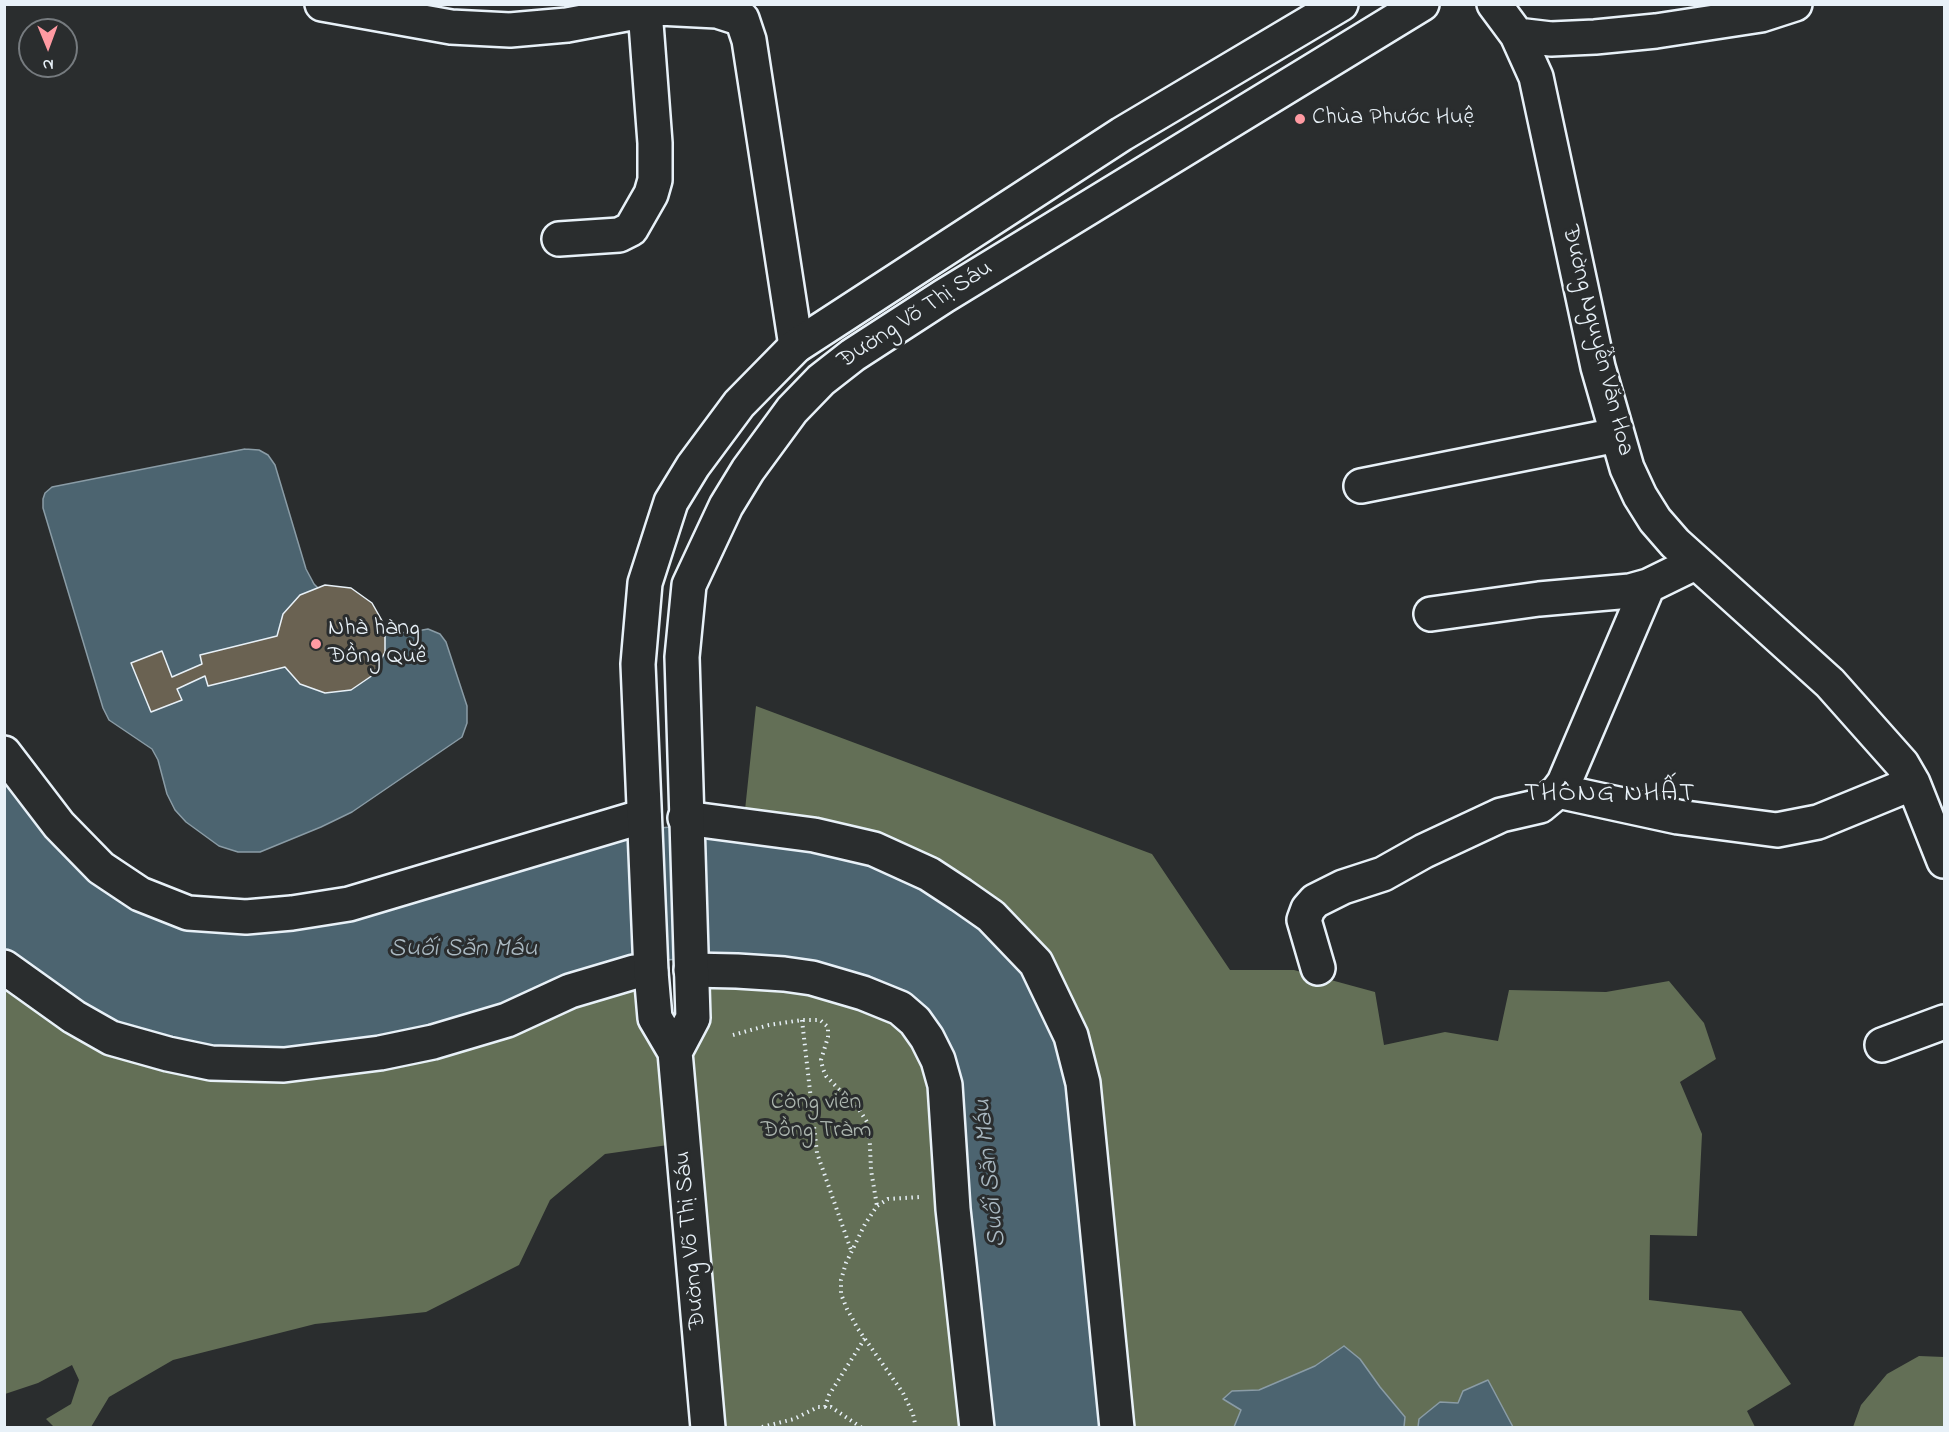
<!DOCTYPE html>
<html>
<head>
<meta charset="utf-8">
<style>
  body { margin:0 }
  #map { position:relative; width:1949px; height:1432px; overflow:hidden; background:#2a2d2e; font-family:"Indie Flower",sans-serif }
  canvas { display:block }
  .frame { position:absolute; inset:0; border:6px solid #e8f1f8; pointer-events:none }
  .north { position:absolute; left:18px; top:18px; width:60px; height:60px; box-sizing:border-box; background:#2a2d2e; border:2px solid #767b7f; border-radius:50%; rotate:179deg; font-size:16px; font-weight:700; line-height:24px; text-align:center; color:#e8f1f8 }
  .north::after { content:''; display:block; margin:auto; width:21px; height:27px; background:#ff9aa2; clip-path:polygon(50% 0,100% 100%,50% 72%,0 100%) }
</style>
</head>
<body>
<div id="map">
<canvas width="1949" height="1432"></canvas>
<div class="frame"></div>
<div class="north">N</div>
</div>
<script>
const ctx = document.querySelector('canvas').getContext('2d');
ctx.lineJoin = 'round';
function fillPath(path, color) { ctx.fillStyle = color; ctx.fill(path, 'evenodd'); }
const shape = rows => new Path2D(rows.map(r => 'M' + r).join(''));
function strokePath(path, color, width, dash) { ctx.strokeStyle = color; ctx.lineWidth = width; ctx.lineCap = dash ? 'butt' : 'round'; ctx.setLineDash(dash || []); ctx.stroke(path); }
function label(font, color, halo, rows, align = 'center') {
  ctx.font = font + ' "Indie Flower",sans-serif'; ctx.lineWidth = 6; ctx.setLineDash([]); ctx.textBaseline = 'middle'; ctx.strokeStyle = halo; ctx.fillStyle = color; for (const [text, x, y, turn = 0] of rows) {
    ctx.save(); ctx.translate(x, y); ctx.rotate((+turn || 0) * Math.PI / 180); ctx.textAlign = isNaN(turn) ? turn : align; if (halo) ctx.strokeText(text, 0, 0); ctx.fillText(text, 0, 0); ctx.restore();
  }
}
const green = shape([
  [756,706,1152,854,1230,970,1294,970,1375,992,1384,1045,1445,1032,1498,1041,1509,990,1606,992,1669,981,1704,1023,1716,1059,1680,1082,1702,1134,1697,1236,1650,1235,1649,1300,1741,1311,1791,1384,1747,1411,1755,1427,1132,1427,1092,1061,1068,991,1019,919,985,891,871,835,745,810],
  [4,981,633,985,668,1054,675,1144,605,1154,550,1200,519,1265,426,1312,315,1324,173,1360,109,1397,91,1427,54,1427,46,1419,71,1404,79,1380,72,1365,38,1383,5,1394],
  [707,983,784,986,892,1017,928,1064,966,1427,725,1427,688,1064],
  [1919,1356,1944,1357,1944,1427,1853,1427,1861,1405,1887,1374]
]);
const water = shape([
  [245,449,259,450,268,455,275,465,306,569,314,584,325,595,377,626,391,631,406,633,428,629,440,634,446,642,467,706,467,723,462,737,352,812,321,827,260,852,238,852,219,846,186,822,175,810,167,794,158,760,152,749,109,720,103,708,43,508,43,499,45,493,52,487,245,449],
  [4,774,185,924,633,830,671,827,871,861,925,885,982,924,1026,968,1060,1040,1071,1087,1105,1427,989,1427,924,1013,679,959,641,962,504,1008,398,1037,289,1052,212,1051,117,1027,11,957,5,950,4,774],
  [1344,1346,1360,1359,1380,1387,1405,1417,1404,1427,1234,1427,1241,1410,1223,1399,1232,1391,1259,1390,1315,1366,1344,1346],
  [1488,1380,1513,1427,1418,1427,1419,1419,1440,1402,1458,1403,1463,1391,1488,1380]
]);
const building = shape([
  [325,585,351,588,372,603,385,626,385,652,373,675,351,690,325,693,300,684,285,667,208,686,205,676,177,689,182,700,151,712,131,663,162,651,172,677,202,664,200,655,277,636,283,614,300,595,325,585]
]);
const path = shape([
  [802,1020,817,1153,851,1250],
  [733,1035,769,1025,802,1020,820,1020,828,1027,828,1037,821,1060,823,1069,826,1076,860,1111,869,1125,871,1170,877,1206],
  [825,1407,829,1395,865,1338],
  [762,1427,794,1419,818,1407,831,1407,862,1428],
  [916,1428,913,1414,903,1393,858,1329,847,1309,841,1294,841,1280,846,1263,865,1224,877,1206,888,1199,920,1197]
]);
const minor = shape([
  [322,4,451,27,510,30,567,25,658,8,717,11,742,19,749,40,796,346],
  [1494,4,1517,35,1536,77,1598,367,1627,468,1640,496,1655,520,1675,543,1830,683,1902,764,1913,783,1944,861],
  [1517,35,1551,39,1595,37,1656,31,1761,15,1795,4],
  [559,239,619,235,631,229,651,194,655,180,655,143,645,10],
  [1361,486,1617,435],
  [1431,614,1539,599,1630,591,1648,586,1695,563],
  [4,753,59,825,101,868,140,894,188,913,246,917,292,913,349,904,644,816],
  [1558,791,1678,817,1777,830,1818,822,1913,783],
  [685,818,814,835,874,849,929,874,961,895,991,916,1036,963,1071,1036,1083,1083,1117,1428],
  [4,967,74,1017,111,1038,168,1054,211,1063,284,1065,380,1053,433,1042,507,1020,570,991,634,972,651,972],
  [1318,968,1304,920,1308,909,1315,901,1343,887,1383,874,1424,851,1501,815,1540,806,1558,791,1564,783,1648,586],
  [691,970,737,971,784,974,812,978,863,993,900,1008,915,1021,927,1038,938,1060,945,1085,953,1209,977,1428],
  [1882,1045,1944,1022]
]);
const major = shape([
  [675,1052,693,1018,682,657,689,585,726,506,748,470,792,410,821,380,853,355,944,296,1422,4],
  [708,1428,675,1052,655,1018,651,972,638,664,645,583,671,502,693,466,739,404,796,346,1122,134,1341,4]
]);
const markers = [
  [1300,119,6,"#ff9aa2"],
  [316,644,6,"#ff9aa2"]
];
const poiNames = [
  ["Chùa Phước Huệ",1312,119],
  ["Nhà hàng",328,630],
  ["Đồng Quê",328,658]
];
const streetNames = [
  ["Đường Võ Thị Sáu",916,316,-33],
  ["Đường Nguyễn Văn Hoa",1596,341,76],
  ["Đường Võ Thị Sáu",692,1240,-95]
];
const parkNames = [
  ["Công viên",816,1104],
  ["Đồng Tràm",816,1132]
];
const waterNames = [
  ["Suối Săn Máu",463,951],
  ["Suối Săn Máu",992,1173,-96]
];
const quarterNames = [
  ["THỐNG NHẤT",1610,796]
];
fillPath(green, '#636f56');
fillPath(water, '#4c6470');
strokePath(water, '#8a9ca6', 1.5);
fillPath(building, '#6a6252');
strokePath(building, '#e8f1f8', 1.5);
strokePath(minor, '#e8f1f8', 38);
strokePath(major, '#e8f1f8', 38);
strokePath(path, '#e8f1f8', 4, [1.5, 4.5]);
strokePath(minor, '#2a2d2e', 33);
strokePath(major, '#2a2d2e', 33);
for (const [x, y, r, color] of markers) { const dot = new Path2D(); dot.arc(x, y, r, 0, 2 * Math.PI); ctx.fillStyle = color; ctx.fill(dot); strokePath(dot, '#2a2d2e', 2); }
label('24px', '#e8f1f8', '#2a2d2e', poiNames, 'left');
label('24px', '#e8f1f8', '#2a2d2e', streetNames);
label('24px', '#acb6af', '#2a2d2e', parkNames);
label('italic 26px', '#aab9c2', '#2a2d2e', waterNames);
ctx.letterSpacing = '1.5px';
label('27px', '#e8f1f8', '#2a2d2e', quarterNames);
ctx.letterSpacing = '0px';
</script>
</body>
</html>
